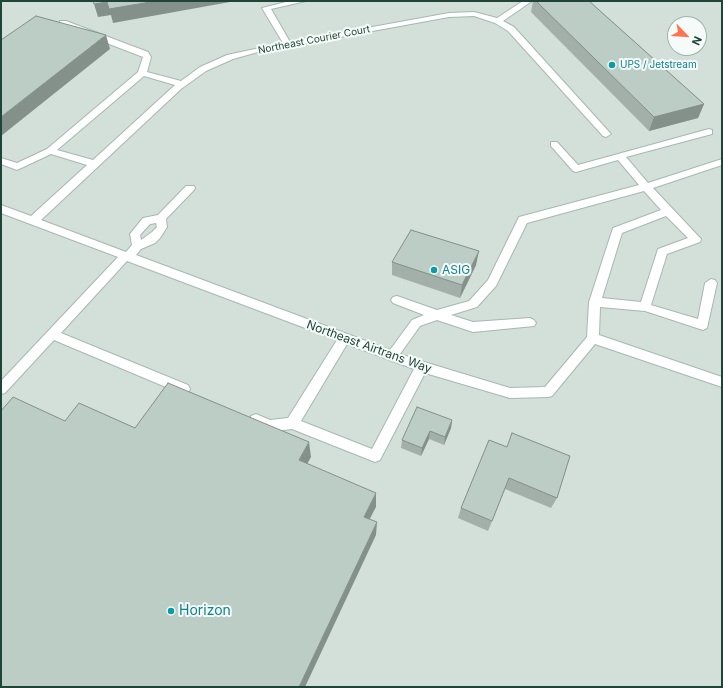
<!DOCTYPE html>
<html>
<head>
<meta charset="utf-8">
<style>
  body { margin:0 }
  #map { position:relative; width:723px; height:688px; overflow:hidden; background:#e4efea; font-family:Inter,sans-serif }
  canvas { display:block }
  .frame { position:absolute; inset:0; border:2px solid #204439; pointer-events:none }
  .north { position:absolute; left:667px; top:16px; width:40px; height:40px; box-sizing:border-box; background:#f5fbf8; border:1px solid #a0b2ac; border-radius:50%; rotate:115deg; font-size:11px; font-weight:700; line-height:16px; text-align:center; color:#204439 }
  .north::after { content:''; display:block; margin:auto; width:14px; height:18px; background:#ff7552; clip-path:polygon(50% 0,100% 100%,50% 72%,0 100%) }
</style>
</head>
<body>
<div id="map">
<canvas width="723" height="688"></canvas>
<div class="frame"></div>
<div class="north">N</div>
</div>
<script>
const ctx = document.querySelector('canvas').getContext('2d');
ctx.lineJoin = 'round';
function fillPath(path, color) { ctx.fillStyle = color; ctx.fill(path, 'evenodd'); }
const shape = rows => new Path2D(rows.map(r => 'M' + r).join(''));
function strokePath(path, color, width, dash) { ctx.strokeStyle = color; ctx.lineWidth = width; ctx.lineCap = dash ? 'butt' : 'round'; ctx.setLineDash(dash || []); ctx.stroke(path); }
function label(font, color, halo, rows, align = 'center') {
  ctx.font = font + ' Inter,sans-serif'; ctx.lineWidth = 4; ctx.setLineDash([]); ctx.textBaseline = 'middle'; ctx.strokeStyle = halo; ctx.fillStyle = color; for (const [text, x, y, turn = 0] of rows) {
    ctx.save(); ctx.translate(x, y); ctx.rotate((+turn || 0) * Math.PI / 180); ctx.textAlign = isNaN(turn) ? turn : align; if (halo) ctx.strokeText(text, 0, 0); ctx.fillText(text, 0, 0); ctx.restore();
  }
}
const built = shape([
  [1,1,722,1,722,687,1,687],
  [675,24,699,24,699,48,675,48]
]);
const minor = shape([
  [290,1,306,1,271,9,290,42,449,13,474,12,497,18,523,1,532,1,503,21,514,27,611,134,606,137,603,136,508,31,495,23,474,16,449,17,258,52,233,59,206,71,181,89,41,220,126,252,132,245,130,234,143,218,158,215,186,186,194,186,195,188,194,190,166,219,167,227,160,238,155,243,141,249,136,255,390,350,412,320,424,315,393,303,391,300,393,297,397,296,437,310,469,301,488,280,519,217,639,185,618,160,576,172,573,171,551,146,551,142,557,142,578,165,709,129,712,130,712,134,626,157,648,183,722,159,722,165,653,188,701,239,700,242,667,254,651,305,698,319,705,283,711,279,715,280,717,283,707,328,703,330,645,311,600,307,599,335,722,377,722,387,595,344,552,396,548,397,510,398,425,373,380,460,375,462,292,429,269,432,251,424,250,420,251,416,256,414,270,420,288,418,337,340,127,261,61,333,188,385,190,389,188,393,184,394,180,393,54,340,5,393,1,394,1,381,118,257,1,213,1,205,31,216,87,165,51,154,17,170,1,164,1,158,17,163,47,149,138,72,143,57,60,25,60,21,66,21,148,52,151,57,147,72,181,81,200,67,227,55,283,43,262,8,290,1],
  [144,76,175,85,93,160,57,150,144,76],
  [644,191,661,210,613,228,589,302,587,337,545,387,510,388,424,362,400,354,420,326,437,320,473,332,534,326,536,323,534,320,530,318,473,322,451,315,477,307,496,286,527,223,644,191],
  [666,216,688,238,658,249,641,302,602,298,622,233,666,216],
  [156,223,157,227,152,232,141,240,140,235,150,224,156,223],
  [347,344,414,369,372,449,301,421,347,344]
]);
const wall = shape([
  [533,1,589,1,704,104,698,118,649,131,531,12],
  [392,262,476,265,460,298,392,275],
  [452,420,451,428,444,445,429,439,421,456,401,448,402,440],
  [489,440,557,498,551,508,505,489,488,531,458,518,461,508]
]);
const shadedWall = shape([
  [156,1,230,1,230,2,113,23,111,15,98,17,94,4,107,2],
  [106,35,110,49,1,136,1,117],
  [704,104,698,118,649,131,654,117],
  [479,251,476,265,460,298,462,285],
  [452,420,451,428,444,445,445,437],
  [430,431,429,439,421,456,422,448],
  [309,442,311,457,301,475,299,460],
  [376,493,376,507,364,530,364,517],
  [377,522,376,535,305,687,299,687]
]);
const building = shape([
  [93,1,156,1,109,9,107,2,94,4,93,1],
  [536,1,589,1,704,104,654,117,536,1],
  [36,16,106,35,1,117,1,40,36,16],
  [411,230,479,251,462,285,392,262,411,230],
  [168,383,309,442,299,460,376,493,364,517,377,522,299,687,1,687,1,411,13,397,65,421,79,403,135,428,168,383],
  [417,407,452,420,445,437,430,431,422,448,402,440,417,407],
  [512,433,570,456,557,498,509,478,492,521,461,508,489,440,507,447,512,433]
]);
const markers = [
  [612,65,4,"#0f9aa8"],
  [434,270,4,"#0f9aa8"],
  [171,611,4,"#0f9aa8"]
];
const farStreetnames = [
  ["Northeast Courier Court",314,40,-11]
];
const farCulturenames = [
  ["UPS / Jetstream",620,65]
];
const cultureNames = [
  ["ASIG",442,270]
];
const streetNames = [
  ["Northeast Airtrans Way",369,347,20]
];
const nearCulturenames = [
  ["Horizon",179,611]
];
fillPath(built, '#d2e0d9');
strokePath(minor, '#a5b8b1', 2);
fillPath(minor, '#fff');
fillPath(wall, '#a2b0a9');
fillPath(shadedWall, '#84908a');
fillPath(building, '#bccdc5');
strokePath(building, '#84908a', 1);
for (const [x, y, r, color] of markers) { const dot = new Path2D(); dot.arc(x, y, r, 0, 2 * Math.PI); ctx.fillStyle = color; ctx.fill(dot); strokePath(dot, '#f5fbf8', 1.5); }
label('10px', '#204439', '#f5fbf8', farStreetnames);
label('10px', '#0d838f', '#f5fbf8', farCulturenames, 'left');
label('12px', '#0d838f', '#f5fbf8', cultureNames, 'left');
label('12px', '#204439', '#f5fbf8', streetNames);
label('14px', '#0d838f', '#f5fbf8', nearCulturenames, 'left');
</script>
</body>
</html>
